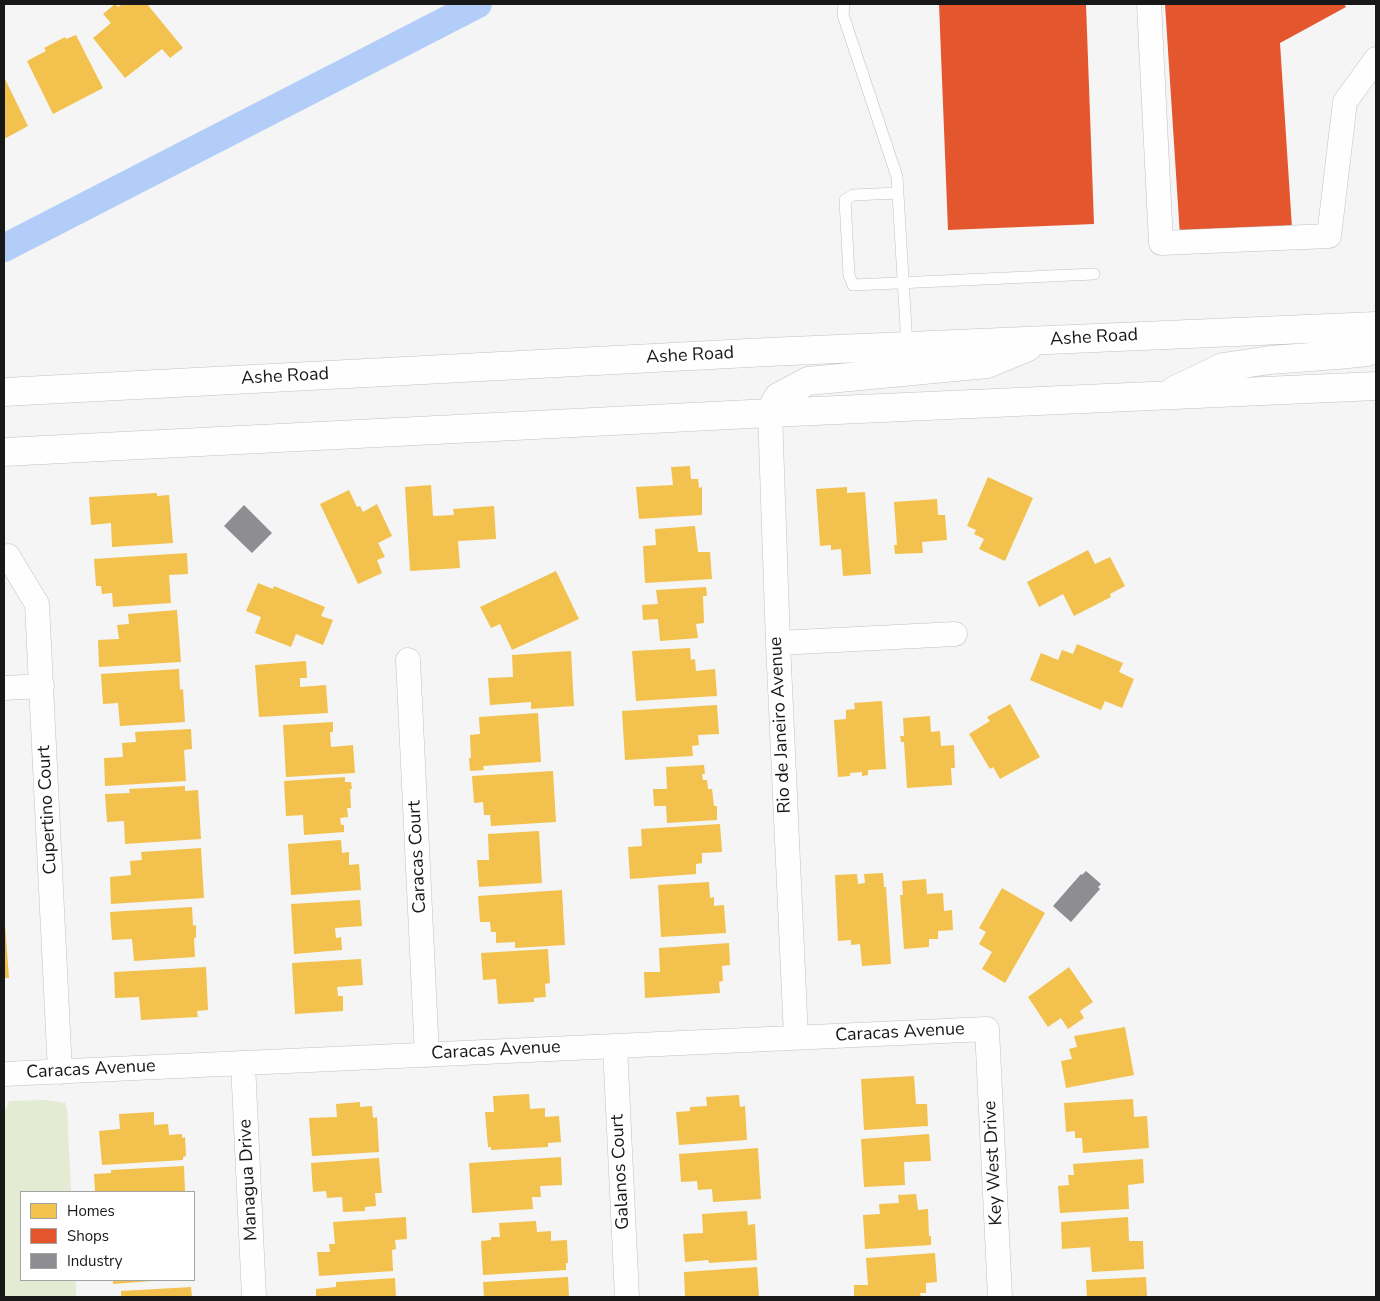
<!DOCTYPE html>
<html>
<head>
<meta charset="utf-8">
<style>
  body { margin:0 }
  #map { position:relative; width:1380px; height:1301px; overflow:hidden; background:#f5f5f6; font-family:"Nunito Sans",sans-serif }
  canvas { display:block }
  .frame { position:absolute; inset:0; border:5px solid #181819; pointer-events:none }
  .legend { position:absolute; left:20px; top:1191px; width:175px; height:90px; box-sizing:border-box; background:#fff; border:1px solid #a3a3a3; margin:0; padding:6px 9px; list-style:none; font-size:15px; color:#181819 }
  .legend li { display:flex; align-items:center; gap:10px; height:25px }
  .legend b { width:25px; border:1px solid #a3a3a3 }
</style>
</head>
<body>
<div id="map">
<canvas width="1380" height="1301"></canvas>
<div class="frame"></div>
<ul class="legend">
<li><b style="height:14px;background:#f2c14e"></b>Homes</li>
<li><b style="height:14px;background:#e4572e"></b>Shops</li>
<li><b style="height:14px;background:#8d8d92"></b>Industry</li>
</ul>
</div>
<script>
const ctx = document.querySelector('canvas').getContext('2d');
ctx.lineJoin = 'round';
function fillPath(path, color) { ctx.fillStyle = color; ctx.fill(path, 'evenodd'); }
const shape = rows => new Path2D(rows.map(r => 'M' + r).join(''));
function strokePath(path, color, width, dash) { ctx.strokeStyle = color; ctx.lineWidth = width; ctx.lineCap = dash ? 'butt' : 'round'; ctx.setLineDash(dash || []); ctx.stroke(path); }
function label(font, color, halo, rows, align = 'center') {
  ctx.font = font + ' "Nunito Sans",sans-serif'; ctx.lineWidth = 5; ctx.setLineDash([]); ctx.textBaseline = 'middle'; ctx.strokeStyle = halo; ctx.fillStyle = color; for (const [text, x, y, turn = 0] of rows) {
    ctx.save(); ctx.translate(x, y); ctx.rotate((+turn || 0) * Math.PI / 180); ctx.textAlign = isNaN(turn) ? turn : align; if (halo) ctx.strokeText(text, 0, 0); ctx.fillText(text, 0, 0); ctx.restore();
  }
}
const green = shape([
  [45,1100,66,1103,66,1107,67,1107,71,1192,21,1192,21,1280,76,1280,76,1297,4,1297,4,1110,6,1109,9,1101]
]);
const homes = shape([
  [115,4,118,7,122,4,147,4,183,48,170,58,162,49,125,78,93,38,111,23,103,14],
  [76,35,103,88,53,114,27,61,46,51,44,48,65,37,66,39],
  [4,77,28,126,4,139],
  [690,466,691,479,698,479,699,488,702,487,702,515,639,519,636,487,673,485,671,467],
  [988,477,1033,498,1005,561,979,549,984,539,974,534,976,530,967,526],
  [431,485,433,516,454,515,453,509,494,506,496,539,458,541,460,568,410,571,405,487],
  [847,487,847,493,865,492,871,574,843,576,841,549,831,550,831,545,820,546,816,489],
  [349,490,357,507,360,506,363,512,377,504,392,536,378,543,385,557,377,560,382,573,358,584,320,504],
  [157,493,157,496,169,495,173,543,112,547,111,523,91,525,89,497],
  [937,499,938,515,945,515,947,540,922,542,923,553,895,554,894,545,897,545,894,502],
  [695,526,698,552,710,552,712,579,645,583,643,546,656,545,655,529],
  [1088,550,1095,564,1110,557,1125,586,1110,594,1111,597,1074,616,1063,594,1039,607,1027,582],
  [187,553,188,574,169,575,171,603,113,607,112,593,102,594,101,586,96,586,94,559],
  [556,571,579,619,512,650,500,624,491,628,480,607],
  [258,583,273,589,274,586,325,607,321,616,333,620,323,645,296,634,291,647,255,633,261,617,246,611],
  [706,587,707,596,703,596,704,623,696,624,698,638,660,641,658,619,643,620,642,605,658,604,656,590],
  [177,610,181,662,99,667,98,640,119,639,117,625,129,624,128,614],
  [1077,644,1123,663,1119,672,1134,679,1122,708,1105,701,1101,710,1030,680,1041,653,1058,660,1062,650,1073,654],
  [690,648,691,660,695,659,696,671,715,669,717,696,636,701,632,651],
  [571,651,574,706,531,709,531,702,490,705,488,678,513,677,512,655],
  [306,661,307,678,300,678,300,687,326,685,328,713,259,717,255,665],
  [179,669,180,690,183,689,185,722,120,726,118,703,103,704,101,674],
  [882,701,886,769,868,770,868,775,862,776,862,772,850,773,850,776,838,777,834,720,846,719,846,710,855,709,854,703],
  [1010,704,1040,757,1000,779,993,767,990,769,969,734,990,721,987,717],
  [717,705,719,734,698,735,699,745,692,746,693,756,625,760,622,711],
  [538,713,541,762,483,766,484,770,470,771,469,758,471,758,470,735,480,734,479,717],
  [930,716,931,732,940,731,941,746,954,745,955,768,951,768,952,785,907,788,904,742,901,742,900,736,904,736,903,718],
  [333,722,333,732,330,732,331,747,353,745,355,773,286,777,283,725],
  [191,729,192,749,184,750,186,781,105,786,104,758,123,757,122,743,136,742,135,732],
  [704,765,705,774,702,774,703,780,707,780,708,789,712,789,714,806,717,806,717,820,667,823,666,806,654,806,653,789,667,789,666,767],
  [553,771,556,822,491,826,490,815,484,815,483,802,474,803,472,776],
  [345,777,345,782,351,782,352,789,350,789,351,808,347,808,348,817,340,818,341,825,344,825,344,832,304,835,303,815,286,816,284,781],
  [185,786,185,791,198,790,201,839,125,844,124,821,107,822,105,794,130,793,129,789],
  [720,824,722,852,702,853,702,863,696,864,696,874,630,879,628,847,642,846,641,829],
  [539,831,542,883,479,887,477,860,489,860,488,834],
  [341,840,342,853,349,852,349,865,359,864,361,890,291,895,288,844],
  [201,848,204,898,111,904,110,877,131,875,130,861,142,860,141,852],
  [883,873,884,887,886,887,891,964,862,966,860,944,851,945,851,940,838,941,835,875,857,874,858,884,865,883,864,874],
  [926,879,927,894,943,893,944,911,952,910,953,930,938,931,938,939,929,939,929,947,904,949,900,895,903,895,902,881],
  [709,882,710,898,714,897,714,906,724,905,726,933,661,937,658,885],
  [1002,888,1045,913,1005,983,982,969,992,952,979,944,986,932,979,928],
  [562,890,565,945,515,948,515,942,496,943,496,932,491,932,490,922,480,922,478,896],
  [360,900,362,926,335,928,336,938,341,937,342,950,294,954,291,904],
  [192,907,193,926,196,925,196,938,194,938,195,957,134,961,132,939,112,940,110,912],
  [4,924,5,924,9,978,4,978],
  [729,943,730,965,722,966,723,981,719,982,720,993,645,998,644,972,660,972,659,948],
  [548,949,550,983,545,984,546,997,534,998,534,1002,498,1004,496,979,483,980,481,953],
  [361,959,363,985,337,987,338,996,343,996,343,1011,295,1014,292,963],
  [206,967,208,1010,197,1011,198,1017,141,1020,139,997,115,998,114,972],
  [1069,967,1093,1002,1080,1011,1084,1018,1068,1029,1061,1018,1048,1027,1028,997],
  [1125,1027,1134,1075,1066,1088,1061,1061,1072,1059,1069,1049,1077,1047,1074,1036],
  [914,1076,916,1104,927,1104,928,1126,864,1130,861,1079],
  [529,1094,530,1109,545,1108,545,1117,559,1116,561,1142,548,1143,548,1147,491,1150,491,1147,488,1147,485,1112,494,1112,493,1096],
  [739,1095,740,1107,745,1106,747,1140,679,1145,676,1112,690,1111,690,1107,707,1106,706,1097],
  [1133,1099,1134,1117,1147,1116,1149,1148,1083,1153,1082,1138,1075,1138,1075,1131,1066,1132,1064,1103],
  [360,1102,360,1107,372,1106,373,1118,377,1117,379,1152,312,1156,309,1118,337,1117,336,1104],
  [154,1112,154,1125,168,1124,169,1135,182,1134,182,1138,185,1137,186,1156,183,1157,183,1160,102,1165,99,1131,120,1129,119,1114],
  [929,1134,931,1161,904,1162,905,1185,864,1187,861,1139],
  [758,1148,761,1199,713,1202,712,1189,698,1190,697,1181,681,1182,679,1154],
  [561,1157,562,1185,540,1186,541,1197,532,1197,533,1209,472,1213,469,1163],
  [379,1158,382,1193,375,1193,376,1206,365,1207,365,1211,343,1212,342,1197,327,1198,326,1191,313,1192,311,1163],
  [1143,1159,1144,1183,1128,1185,1129,1209,1060,1213,1058,1186,1069,1185,1068,1175,1074,1175,1073,1164],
  [184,1166,185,1192,95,1192,94,1174,111,1173,111,1170],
  [916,1194,918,1210,928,1209,929,1236,931,1236,931,1245,865,1249,863,1215,880,1214,879,1204,899,1203,898,1195],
  [747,1211,748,1225,755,1224,757,1260,709,1263,708,1260,685,1262,683,1234,703,1233,702,1214],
  [406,1217,407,1239,395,1240,396,1249,392,1250,393,1271,319,1276,317,1252,330,1252,329,1244,335,1244,333,1222],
  [1128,1217,1129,1241,1143,1241,1144,1269,1092,1272,1090,1247,1062,1249,1061,1222],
  [536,1221,537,1232,551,1231,551,1241,567,1240,568,1263,566,1263,566,1270,483,1275,481,1241,491,1240,491,1237,500,1237,499,1223],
  [935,1253,937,1282,926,1283,926,1293,920,1293,921,1297,854,1297,854,1285,868,1285,866,1258],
  [757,1267,759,1297,685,1297,684,1272],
  [568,1277,569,1297,484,1297,483,1282],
  [1146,1277,1147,1297,1087,1297,1086,1280],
  [395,1278,396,1297,316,1297,316,1289,336,1287,336,1282],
  [113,1280,152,1280,152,1281,113,1284],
  [191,1287,192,1297,121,1297,121,1291]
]);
const shops = shape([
  [939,4,1086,4,1094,224,948,230],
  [1165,4,1344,4,1346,7,1280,43,1292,228,1180,236]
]);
const industry = shape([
  [244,505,272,533,252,553,224,526],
  [1086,871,1101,884,1098,887,1100,889,1071,922,1053,906,1081,874,1082,875]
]);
const canal = shape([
  [4,248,478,4]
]);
const lane = shape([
  [844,4,843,15,897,177,907,346],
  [898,193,853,195,845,200,849,275,853,285,1094,274]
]);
const street = shape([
  [1149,4,1161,243,1329,236,1345,102,1376,59],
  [770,413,778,643,796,1037],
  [8,556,37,604,60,1072],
  [778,643,955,634],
  [408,660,427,1055],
  [4,688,42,686],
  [615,1046,627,1297],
  [243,1063,254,1297],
  [4,1074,987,1029,1000,1297]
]);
const secondary = shape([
  [1175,390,1223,367,1270,360,1338,355,1367,352,1376,349],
  [4,392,768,352,1376,326],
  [770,413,778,397,808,381,987,364,1028,347],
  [4,452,770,413,1376,386]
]);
const streetNames = [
  ["Ashe Road",1094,338,-3],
  ["Ashe Road",690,356,-3],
  ["Ashe Road",285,377,-3],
  ["Rio de Janeiro Avenue",781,725,-93],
  ["Cupertino Court",48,810,-93],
  ["Caracas Court",418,857,-93],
  ["Caracas Avenue",900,1033,-3],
  ["Caracas Avenue",496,1051,-3],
  ["Caracas Avenue",91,1070,-3],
  ["Key West Drive",994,1163,-93],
  ["Galanos Court",621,1172,-93],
  ["Managua Drive",249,1180,-93]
];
fillPath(green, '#e3ebd2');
fillPath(homes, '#f2c14e');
fillPath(shops, '#e4572e');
fillPath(industry, '#8d8d92');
strokePath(canal, '#b2cef8', 28);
strokePath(lane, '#c1c1c2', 12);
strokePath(street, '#c1c1c2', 25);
strokePath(secondary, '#c1c1c2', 29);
strokePath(lane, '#fefefe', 11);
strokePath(street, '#fefefe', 24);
strokePath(secondary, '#fefefe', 28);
label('18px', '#181819', '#fff', streetNames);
</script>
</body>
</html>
